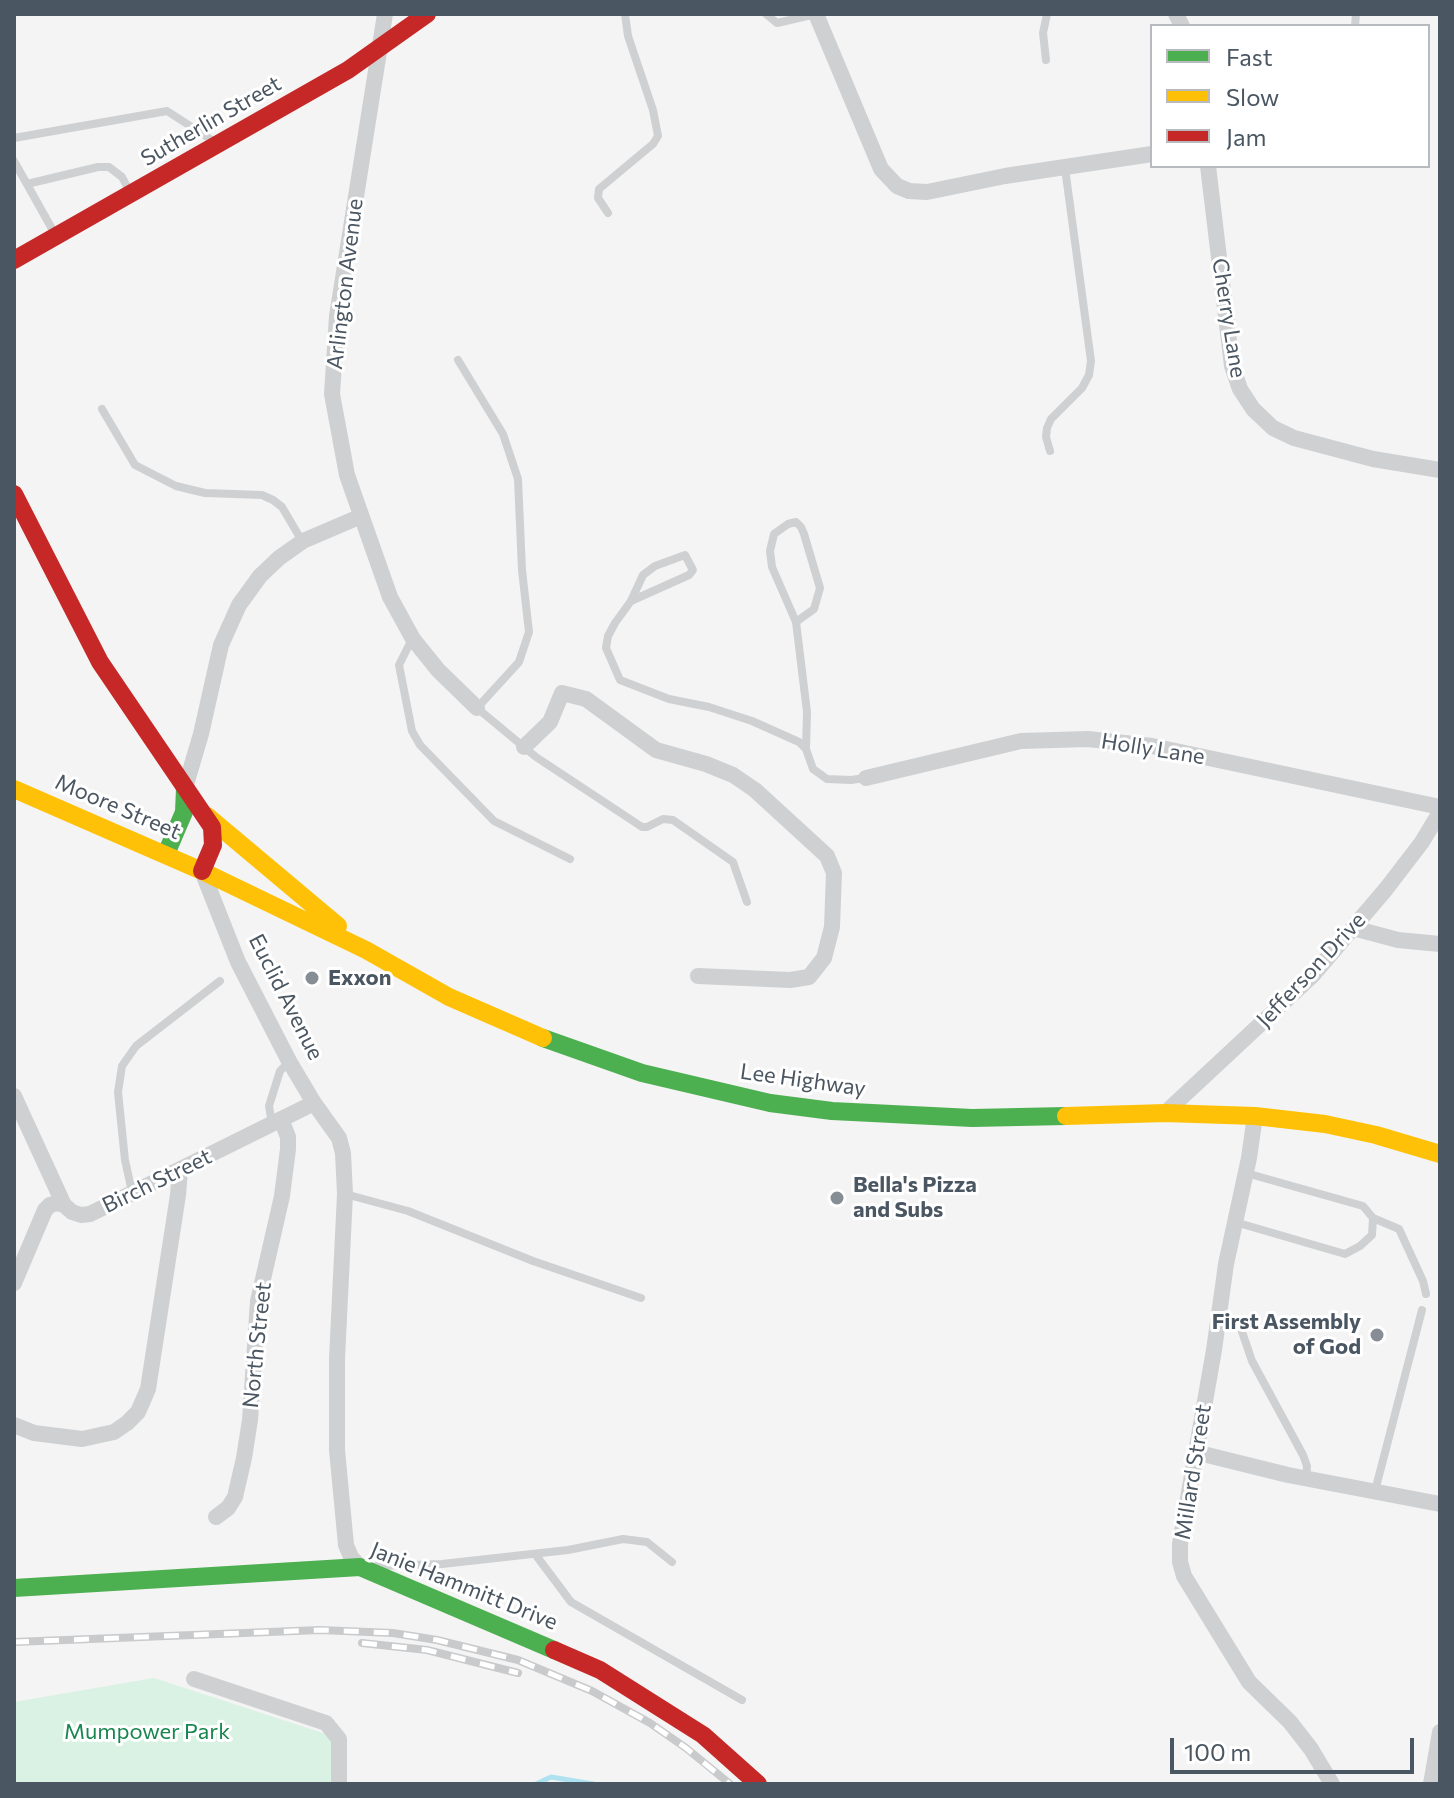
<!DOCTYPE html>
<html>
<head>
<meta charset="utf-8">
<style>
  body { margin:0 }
  #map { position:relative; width:1454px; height:1798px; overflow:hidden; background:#f4f4f4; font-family:Commissioner,sans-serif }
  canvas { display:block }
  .frame { position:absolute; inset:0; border:16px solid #4a5661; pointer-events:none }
  .legend { position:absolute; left:1150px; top:24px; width:280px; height:144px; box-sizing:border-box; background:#fff; border:2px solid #b7bbc0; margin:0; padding:10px 14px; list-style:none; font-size:24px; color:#4a5661 }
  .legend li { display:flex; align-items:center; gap:16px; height:40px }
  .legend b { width:40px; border:2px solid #b7bbc0 }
  .scale { position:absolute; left:1170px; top:1738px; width:244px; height:36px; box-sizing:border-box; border:4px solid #4a5661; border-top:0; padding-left:10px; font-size:24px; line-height:28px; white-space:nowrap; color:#4a5661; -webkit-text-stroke:6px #fff; paint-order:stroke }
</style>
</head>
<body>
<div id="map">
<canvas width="1454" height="1798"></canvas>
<div class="frame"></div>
<ul class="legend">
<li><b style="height:10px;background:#4caf50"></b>Fast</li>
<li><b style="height:10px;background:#ffc107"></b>Slow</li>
<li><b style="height:10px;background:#c62828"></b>Jam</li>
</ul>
<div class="scale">100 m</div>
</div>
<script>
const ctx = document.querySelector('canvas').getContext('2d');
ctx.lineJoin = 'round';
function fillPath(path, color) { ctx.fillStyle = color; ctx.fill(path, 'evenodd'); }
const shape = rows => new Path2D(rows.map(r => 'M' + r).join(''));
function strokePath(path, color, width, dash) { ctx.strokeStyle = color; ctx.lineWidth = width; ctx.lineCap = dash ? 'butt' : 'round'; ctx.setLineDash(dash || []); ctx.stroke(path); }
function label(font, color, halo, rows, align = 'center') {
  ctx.font = font + ' Commissioner,sans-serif'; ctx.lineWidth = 6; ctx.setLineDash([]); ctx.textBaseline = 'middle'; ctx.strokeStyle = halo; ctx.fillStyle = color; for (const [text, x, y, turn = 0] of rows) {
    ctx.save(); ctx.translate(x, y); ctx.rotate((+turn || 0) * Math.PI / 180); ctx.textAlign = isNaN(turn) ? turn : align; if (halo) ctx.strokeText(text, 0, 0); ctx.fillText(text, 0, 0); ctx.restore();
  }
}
const green = shape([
  [154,1678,332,1736,331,1784,14,1784,14,1702]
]);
const stream = shape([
  [536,1784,551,1777,593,1784]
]);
const lane = shape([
  [766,14,777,23,816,14],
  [1355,26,1356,14],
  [1046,60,1043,33,1047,14],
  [14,138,167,111,215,142],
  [14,161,56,236],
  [27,184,98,167,109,167,122,177,131,194],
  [608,213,598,198,599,189,653,144,658,136,653,110,628,36,625,14],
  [458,360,503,434,518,479,522,570,529,632,519,662,477,708,536,757,642,827,647,827,663,819,673,820,733,862,747,902],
  [102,409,135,465,176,486,205,493,262,495,273,500,282,507,302,541],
  [1050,451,1046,437,1047,428,1051,419,1082,388,1089,375,1091,361,1065,168],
  [631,601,689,575,693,570,685,555,655,566,643,575,631,601,615,623,608,636,606,648,620,680,669,699,709,707,752,721,799,742,806,749],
  [796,622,814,609,820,588,804,534,801,527,796,522,788,524,774,534,770,551,772,567,796,622,807,712,806,749,813,769,827,779,851,780,865,778],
  [412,639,399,665,412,731,420,745,494,821,570,859],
  [272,1123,269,1106,280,1071,289,1062],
  [132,1192,125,1160,118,1092,122,1066,136,1046,220,981],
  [345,1194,408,1211,533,1261,641,1298],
  [1373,1218,1399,1229,1423,1281,1426,1294],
  [1235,1222,1345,1254,1360,1246,1372,1235,1373,1218,1363,1206,1246,1173],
  [1219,1317,1238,1320,1252,1361,1303,1455,1307,1466,1306,1479],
  [1375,1491,1422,1310],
  [535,1554,571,1602,742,1700],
  [377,1566,442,1564,568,1550,623,1539,647,1542,672,1562]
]);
const street = shape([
  [385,14,337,316,332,394,347,475,390,597,413,639,438,670,477,708],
  [816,14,881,169,897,186,909,191,927,192,1005,176,1152,154],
  [1176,14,1182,26],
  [1208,166,1232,366,1240,389,1253,409,1273,428,1294,438,1373,459,1440,470],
  [524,747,550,722,562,693,586,699,656,750,706,764,733,775,755,790,827,856,834,873,832,927,824,958,809,977,790,980,698,976],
  [866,778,1021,741,1088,739,1152,746,1440,807],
  [185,788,201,734,221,645,239,605,260,576,279,558,303,541,359,517],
  [202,871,238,962,289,1061,314,1103,339,1138,343,1153,345,1194,337,1359,337,1450,346,1545,351,1557,360,1567],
  [1353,928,1398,940,1440,944],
  [14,1096,64,1205,72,1212,81,1215,90,1214,314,1103],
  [1165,1113,1312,976,1386,889,1422,842,1440,812],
  [1255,1116,1249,1158,1226,1264,1214,1350,1180,1544,1180,1562,1184,1576,1249,1682,1290,1722,1311,1749,1332,1784],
  [14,1283,45,1210,50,1205,57,1203,64,1205],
  [14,1425,34,1433,82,1439,114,1432,127,1423,138,1412,148,1389,178,1195,180,1170],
  [1195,1452,1288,1475,1440,1504],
  [216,1517,228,1508,235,1497,244,1458,250,1420,258,1301,282,1196,288,1149,288,1137,281,1119],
  [194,1679,326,1723,339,1739,339,1784],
  [1431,1784,1440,1732]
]);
const fast = shape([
  [166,854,184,812,185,788],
  [543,1038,642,1073,770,1103,832,1111,972,1118,1066,1116],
  [14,1588,360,1567,554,1650]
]);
const slow = shape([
  [14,789,202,871,366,950,449,997,543,1038],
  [207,816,338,926],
  [1066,1116,1165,1113,1255,1116,1325,1124,1376,1135,1440,1154]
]);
const jam = shape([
  [14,260,348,70,427,14],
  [14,494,100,662,212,827,213,845,202,871],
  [554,1650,600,1670,703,1735,758,1784]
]);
const rail = shape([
  [14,1642,320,1630,393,1633,437,1640,518,1660,592,1691,650,1723,686,1748,730,1784],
  [362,1643,427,1650,518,1673]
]);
const markers = [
  [312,978,8,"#868d94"],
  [837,1198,8,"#868d94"],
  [1377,1335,8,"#868d94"]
];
const streetNames = [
  ["Sutherlin Street",211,121,-30],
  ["Arlington Avenue",345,284,-83],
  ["Cherry Lane",1229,318,81],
  ["Holly Lane",1153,749,9],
  ["Moore Street",118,807,23],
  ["Jefferson Drive",1311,970,-47],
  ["Euclid Avenue",286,997,63],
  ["Lee Highway",803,1080,8],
  ["Birch Street",157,1181,-26],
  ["North Street",257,1345,-84],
  ["Millard Street",1193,1472,-81],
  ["Janie Hammitt Drive",464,1586,22]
];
const poiNames = [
  ["Exxon",328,978],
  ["Bella's Pizza",853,1185],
  ["and Subs",853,1210],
  ["First Assembly",1361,1322,"right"],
  ["of God",1361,1347,"right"]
];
const parkNames = [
  ["Mumpower Park",147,1732]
];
fillPath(green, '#d9f2e3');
strokePath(stream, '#aee2f0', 5);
strokePath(lane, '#ced0d2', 8);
strokePath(street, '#ced0d2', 16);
strokePath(fast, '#4caf50', 18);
strokePath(slow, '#ffc107', 18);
strokePath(jam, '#c62828', 18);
strokePath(rail, '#c9cacc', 8);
strokePath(rail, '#fff', 5, [15]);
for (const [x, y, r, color] of markers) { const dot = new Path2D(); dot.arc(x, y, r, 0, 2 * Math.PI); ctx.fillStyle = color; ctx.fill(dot); strokePath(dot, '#fff', 3); }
label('22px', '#4a5661', '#fff', streetNames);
label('bold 22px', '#4a5661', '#fff', poiNames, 'left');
label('22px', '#17864f', '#fff', parkNames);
</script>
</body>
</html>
